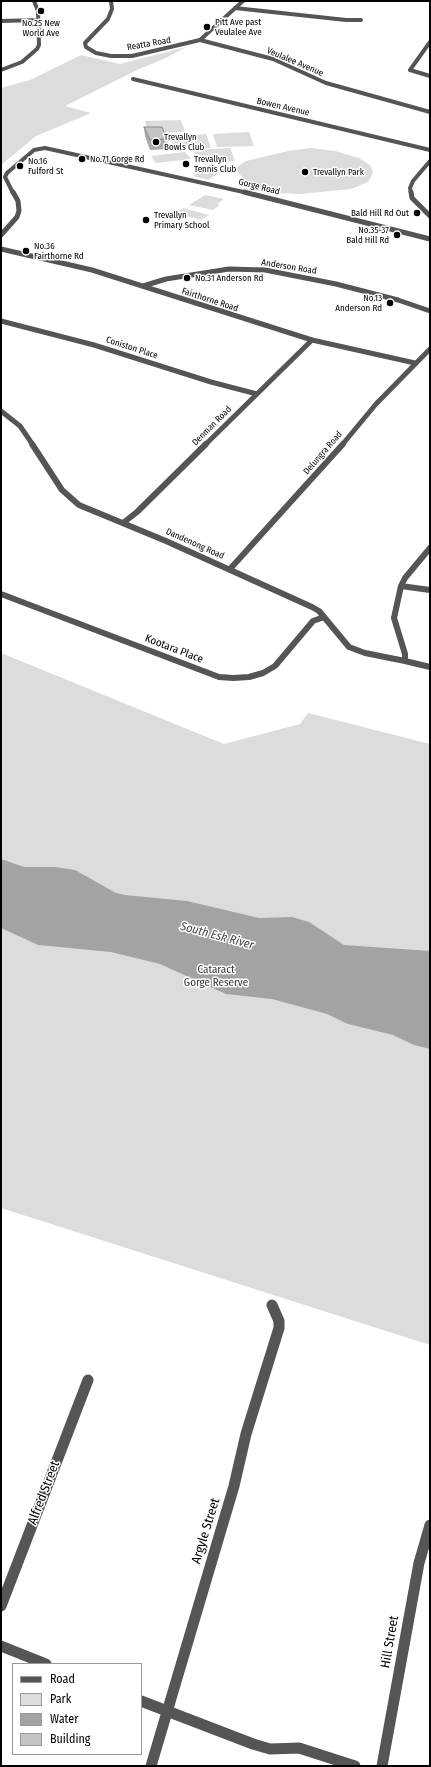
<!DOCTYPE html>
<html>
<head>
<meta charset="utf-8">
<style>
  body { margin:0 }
  #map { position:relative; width:431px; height:1767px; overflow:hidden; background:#fff; font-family:"Fira Sans Condensed",sans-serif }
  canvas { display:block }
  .frame { position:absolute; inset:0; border:2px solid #000; pointer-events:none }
  .legend { position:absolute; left:12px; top:1663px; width:130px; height:92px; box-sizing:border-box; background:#fff; border:1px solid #999; margin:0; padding:5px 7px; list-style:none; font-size:12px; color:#000 }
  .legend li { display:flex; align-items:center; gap:8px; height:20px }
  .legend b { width:20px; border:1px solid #999 }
</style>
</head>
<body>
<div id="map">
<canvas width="431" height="1767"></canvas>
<div class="frame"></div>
<ul class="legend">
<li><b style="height:5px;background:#555"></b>Road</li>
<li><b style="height:11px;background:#dcdcdc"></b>Park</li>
<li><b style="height:11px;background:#a3a3a3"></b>Water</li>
<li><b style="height:11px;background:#c4c4c4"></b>Building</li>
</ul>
</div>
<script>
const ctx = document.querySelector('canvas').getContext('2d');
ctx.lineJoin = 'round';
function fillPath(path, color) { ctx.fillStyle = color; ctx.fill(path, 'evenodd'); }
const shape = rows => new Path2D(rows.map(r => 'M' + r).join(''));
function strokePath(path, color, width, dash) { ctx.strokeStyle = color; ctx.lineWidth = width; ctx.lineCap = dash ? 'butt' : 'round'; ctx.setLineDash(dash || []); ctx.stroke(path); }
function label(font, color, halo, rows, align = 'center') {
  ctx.font = font + ' "Fira Sans Condensed",sans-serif'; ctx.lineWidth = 3; ctx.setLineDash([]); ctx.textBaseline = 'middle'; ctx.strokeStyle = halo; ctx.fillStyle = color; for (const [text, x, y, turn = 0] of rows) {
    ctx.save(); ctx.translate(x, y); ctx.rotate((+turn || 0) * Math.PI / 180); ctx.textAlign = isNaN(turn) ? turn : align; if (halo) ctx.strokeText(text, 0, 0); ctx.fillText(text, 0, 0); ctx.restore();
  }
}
const green = shape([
  [186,47,166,58,139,69,65,106,91,113,36,136,1,165,1,88,30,80,81,55,120,64],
  [181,120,185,132,148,134,145,121],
  [249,132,254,146,217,147,213,134],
  [206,134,211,148,174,150,170,136],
  [230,148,235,161,201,163,194,150],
  [311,148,335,151,359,158,370,165,373,171,372,175,368,182,351,189,300,194,278,193,264,189,250,184,238,173,237,167,246,161,288,151],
  [185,152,191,159,156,163,151,156],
  [211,164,226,168,208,180,193,176],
  [205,195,224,199,217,204,220,205,213,210,189,205],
  [183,208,209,215,201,220,175,213],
  [1,653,224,744,300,724,308,713,430,744,430,1345,1,1208]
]);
const water = shape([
  [1,859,24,867,55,867,75,870,116,893,125,895,187,901,259,918,292,917,309,922,344,945,430,951,430,1049,414,1045,393,1035,348,1024,327,1014,272,999,226,994,160,964,111,952,38,945,1,928]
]);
const minorFar3 = shape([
  [111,1,112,9,108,19,85,43,86,47,96,53,111,56,132,56,200,40],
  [235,8,346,20,361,20],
  [1,21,38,20],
  [430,42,410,70,430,76],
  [1,70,22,62,37,49,39,45,38,11,34,1],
  [133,79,430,150],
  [13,193,5,177,7,173,34,150,45,148,248,193]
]);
const minorFar2 = shape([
  [244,192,430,239],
  [1,235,17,217,19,211,18,201,13,192],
  [1,249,92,270,312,340,415,363],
  [143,286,166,279,229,269,265,270,336,284,398,300,430,311],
  [1,321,94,345,211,382,257,394],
  [1,411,20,426,33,445],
  [205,445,312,340],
  [342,445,376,404,430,349]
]);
const minorFar1 = shape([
  [32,444,62,490,79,505,166,541,312,607,319,611,349,647,365,653,405,661],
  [123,523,137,512,206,444],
  [430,548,405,578,401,586,394,618,405,654,405,661,430,667],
  [230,569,343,444],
  [401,586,430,590],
  [1,594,219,677,233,678,249,677,263,673,275,666,313,621,324,617]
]);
const minor = shape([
  [1,1606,88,1380],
  [1,1646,46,1664],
  [141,1701,253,1744,270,1749,299,1748,355,1766],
  [151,1766,234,1486,246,1434,279,1328,279,1321,272,1305],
  [382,1766,419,1563,430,1525]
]);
const tertiaryFar1 = shape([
  [200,40,273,59,326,83,430,112],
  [200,40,243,1],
  [411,193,410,188,413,181,430,161]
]);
const tertiary = shape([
  [411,192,412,198,430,216]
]);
const wall = shape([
  [144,127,167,139,168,149,150,150,145,136]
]);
const building = shape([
  [144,127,162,127,167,139,150,140,144,127]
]);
const markers = [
  [41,11,4,"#000"],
  [207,27,4,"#000"],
  [156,142,4,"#000"],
  [82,159,4,"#000"],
  [186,164,4,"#000"],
  [20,166,4,"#000"],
  [305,172,4,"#000"],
  [417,213,4,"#000"],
  [146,220,4,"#000"],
  [397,235,4,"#000"],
  [26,251,4,"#000"],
  [187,278,4,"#000"],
  [390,303,4,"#000"]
];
const farPoinames = [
  ["Pitt Ave past",215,22],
  ["Veulalee Ave",215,32],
  ["No.25 New",41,23,"center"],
  ["World Ave",41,33,"center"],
  ["Trevallyn",164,137],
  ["Bowls Club",164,147],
  ["No.71 Gorge Rd",90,159],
  ["Trevallyn",194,159],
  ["Tennis Club",194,169],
  ["No.16",28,161],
  ["Fulford St",28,171],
  ["Trevallyn Park",313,172],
  ["Bald Hill Rd Out",409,213,"right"],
  ["Trevallyn",154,215],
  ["Primary School",154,225],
  ["No.35-37",389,230,"right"],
  ["Bald Hill Rd",389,240,"right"],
  ["No.36",34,246],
  ["Fairthorne Rd",34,256],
  ["No.31 Anderson Rd",195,278],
  ["No.13",382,298,"right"],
  ["Anderson Rd",382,308,"right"]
];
const farStreetnames = [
  ["Reatta Road",149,44,-10],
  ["Veulalee Avenue",295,62,23],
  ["Bowen Avenue",283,107,13],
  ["Gorge Road",259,187,14],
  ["Anderson Road",289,267,9],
  ["Fairthorne Road",210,300,18],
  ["Coniston Place",132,348,18],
  ["Denman Road",212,426,-45],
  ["Delungra Road",323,453,-49],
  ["Dandenong Road",195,544,24]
];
const streetNames = [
  ["Kootara Place",174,649,21]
];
const parkNames = [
  ["Cataract",216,970],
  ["Gorge Reserve",216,983]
];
const waterNames = [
  ["South Esk River",217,936,15]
];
const nearStreetnames = [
  ["Alfred Street",44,1493,-69],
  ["Argyle Street",206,1531,-73],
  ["Hill Street",390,1642,-80]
];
fillPath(green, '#dcdcdc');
fillPath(water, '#a3a3a3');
strokePath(minorFar3, '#555', 4);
strokePath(minorFar2, '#555', 5);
strokePath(minorFar1, '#555', 6);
strokePath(minor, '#555', 11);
strokePath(tertiaryFar1, '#555', 4);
strokePath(tertiary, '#555', 5);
fillPath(wall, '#a9a9a9');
fillPath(building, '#c4c4c4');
strokePath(building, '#898989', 1);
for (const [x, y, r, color] of markers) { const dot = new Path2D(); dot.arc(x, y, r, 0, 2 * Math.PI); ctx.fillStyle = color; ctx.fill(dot); strokePath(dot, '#fff', 1.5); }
label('9px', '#000', '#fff', farPoinames, 'left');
label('9px', '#000', '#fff', farStreetnames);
label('11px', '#000', '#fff', streetNames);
label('11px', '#333', '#fff', parkNames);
label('italic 12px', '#444', '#fff', waterNames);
label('13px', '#000', '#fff', nearStreetnames);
</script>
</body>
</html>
